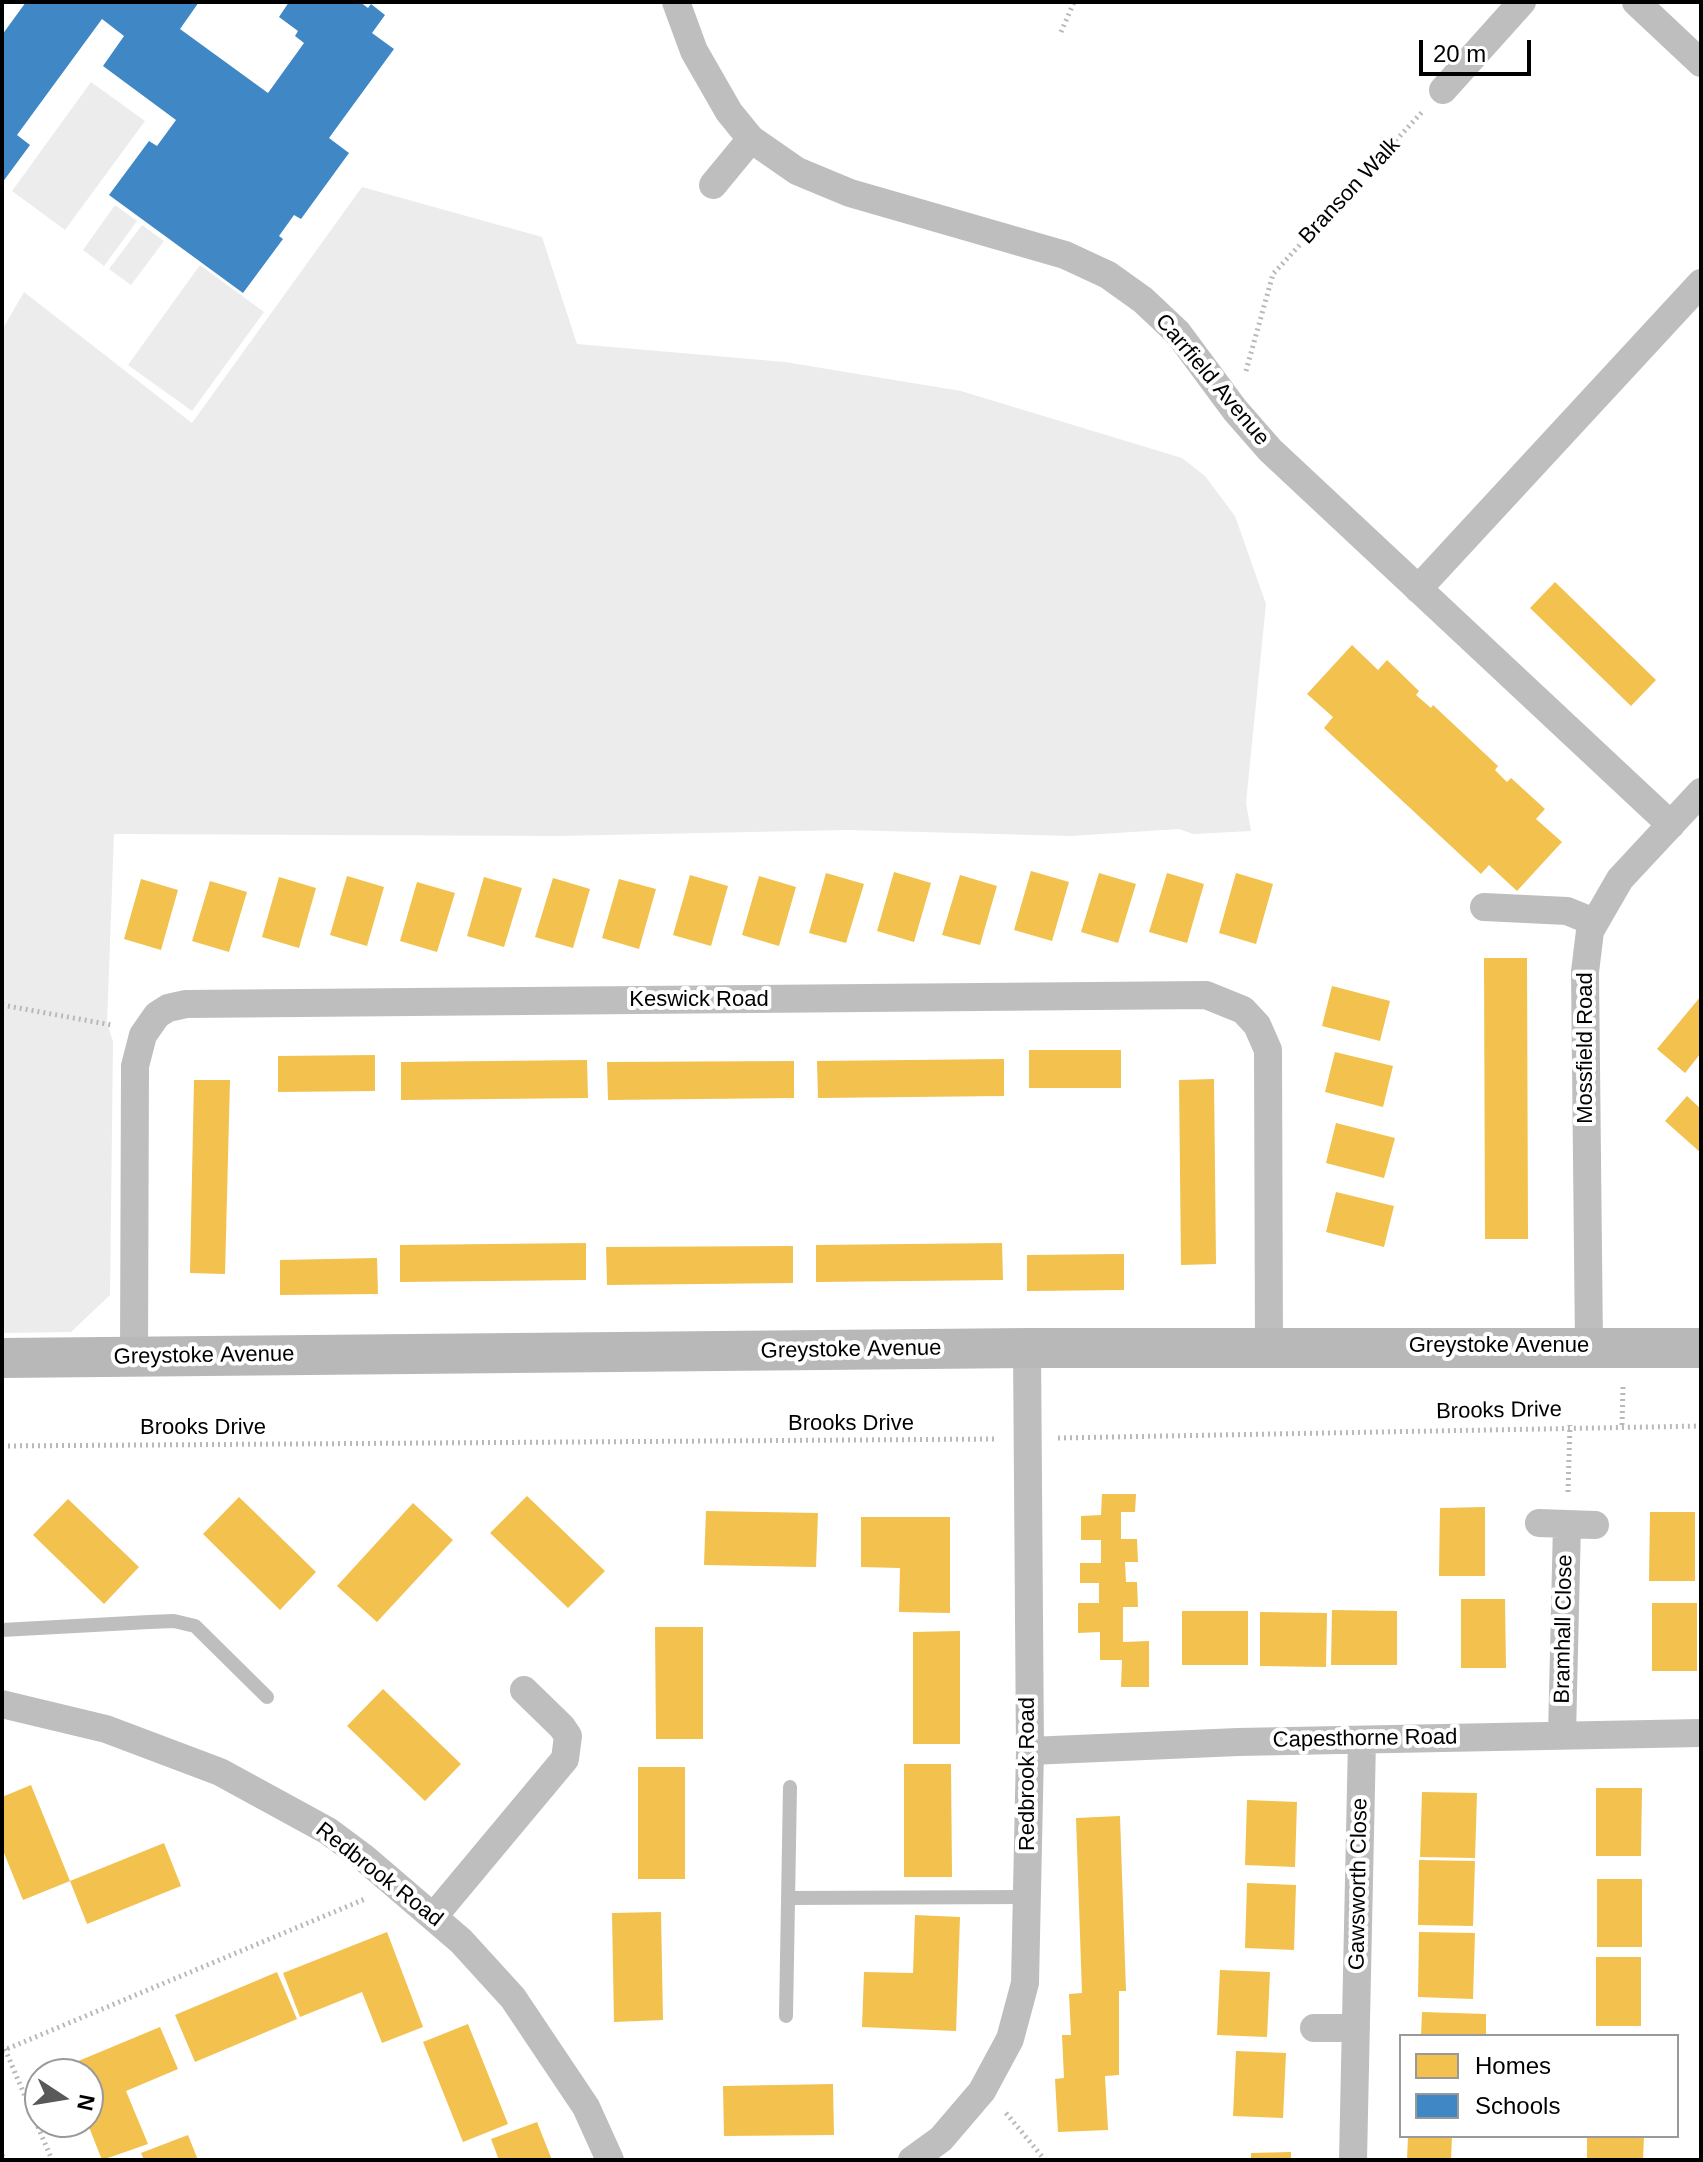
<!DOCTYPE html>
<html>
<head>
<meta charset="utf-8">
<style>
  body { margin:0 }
  #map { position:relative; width:1703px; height:2162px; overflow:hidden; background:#fff; font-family:Helvetica,sans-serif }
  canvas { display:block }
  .frame { position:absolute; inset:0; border:4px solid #000; pointer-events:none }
  .legend { position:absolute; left:1399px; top:2034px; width:280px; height:104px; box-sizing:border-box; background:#fff; border:2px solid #999; margin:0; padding:10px 14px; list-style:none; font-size:24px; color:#000 }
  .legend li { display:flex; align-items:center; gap:16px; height:40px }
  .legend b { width:40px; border:2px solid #999 }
  .north { position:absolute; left:24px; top:2058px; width:80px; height:80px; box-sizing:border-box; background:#fff; border:2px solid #999; border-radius:50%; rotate:102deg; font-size:22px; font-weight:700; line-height:32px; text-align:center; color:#000 }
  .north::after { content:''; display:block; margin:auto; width:28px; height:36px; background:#595959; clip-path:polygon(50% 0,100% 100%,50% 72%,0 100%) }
  .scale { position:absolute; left:1419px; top:40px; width:112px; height:36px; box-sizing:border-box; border:4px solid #000; border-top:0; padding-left:10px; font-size:24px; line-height:28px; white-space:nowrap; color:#000; -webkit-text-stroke:6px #fff; paint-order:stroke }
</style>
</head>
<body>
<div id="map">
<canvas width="1703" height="2162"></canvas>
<div class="frame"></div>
<ul class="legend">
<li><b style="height:22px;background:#f2c14e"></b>Homes</li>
<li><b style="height:22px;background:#3f88c5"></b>Schools</li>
</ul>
<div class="north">N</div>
<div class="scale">20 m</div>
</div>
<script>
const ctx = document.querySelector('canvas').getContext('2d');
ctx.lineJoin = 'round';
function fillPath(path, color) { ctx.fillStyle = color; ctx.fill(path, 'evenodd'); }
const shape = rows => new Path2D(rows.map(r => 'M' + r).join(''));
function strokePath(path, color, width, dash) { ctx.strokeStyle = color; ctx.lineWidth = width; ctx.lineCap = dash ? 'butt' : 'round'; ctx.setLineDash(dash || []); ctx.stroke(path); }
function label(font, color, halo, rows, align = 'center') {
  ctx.font = font + ' Helvetica,sans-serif'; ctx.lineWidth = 8; ctx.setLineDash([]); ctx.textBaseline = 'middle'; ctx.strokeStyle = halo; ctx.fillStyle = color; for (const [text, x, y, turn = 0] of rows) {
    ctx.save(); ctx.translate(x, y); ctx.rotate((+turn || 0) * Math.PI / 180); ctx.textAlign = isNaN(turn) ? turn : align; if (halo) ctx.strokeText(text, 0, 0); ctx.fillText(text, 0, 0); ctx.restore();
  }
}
const green = shape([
  [91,82,145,121,65,230,12,191],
  [362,187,542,237,577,344,785,362,961,391,1182,458,1205,476,1235,516,1266,604,1246,803,1251,831,1193,834,1179,829,1071,836,847,830,558,836,114,834,107,1023,113,1041,110,1295,71,1332,2,1333,2,330,24,292,192,423],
  [115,205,137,221,104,266,83,250],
  [142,225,164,241,131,285,109,269],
  [200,265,264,312,192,411,128,365]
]);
const homes = shape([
  [1555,582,1656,680,1631,706,1530,608],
  [1352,645,1378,670,1387,660,1419,691,1416,695,1431,708,1433,705,1498,766,1495,770,1507,782,1511,778,1545,809,1536,819,1562,842,1517,891,1489,865,1481,874,1324,728,1333,717,1307,694],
  [1031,871,1069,882,1052,941,1014,930],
  [894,872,931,883,914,942,877,931],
  [826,873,864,884,846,943,809,933],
  [1099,873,1136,884,1118,943,1081,932],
  [1167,873,1204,884,1187,943,1149,932],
  [1236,873,1273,884,1256,944,1219,933],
  [690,875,728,886,711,946,673,935],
  [960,875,997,886,980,945,942,935],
  [347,876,384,887,367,946,330,935],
  [759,876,796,887,779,946,742,935],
  [279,877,316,888,299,948,262,937],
  [484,877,522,888,504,947,467,936],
  [553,878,590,889,573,948,535,937],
  [141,879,178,890,161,950,124,939],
  [619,879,656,889,639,949,602,938],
  [210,881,247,892,229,952,192,941],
  [417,882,455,893,437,952,400,941],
  [1484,958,1527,958,1528,1239,1485,1239],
  [1332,986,1390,1001,1380,1041,1322,1026],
  [1701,996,1701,1053,1685,1073,1657,1049],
  [1029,1050,1121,1050,1121,1088,1029,1088],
  [1335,1052,1393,1066,1383,1107,1325,1092],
  [375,1055,375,1091,278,1092,278,1056],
  [1004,1059,1004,1096,818,1098,817,1061],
  [587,1060,588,1098,401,1100,401,1062],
  [794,1061,794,1098,608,1100,607,1062],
  [1214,1079,1216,1264,1181,1265,1179,1080],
  [194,1080,230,1080,225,1274,190,1273],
  [1687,1096,1701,1109,1701,1153,1665,1121],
  [1336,1123,1395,1138,1384,1178,1326,1163],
  [1336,1192,1394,1206,1384,1247,1326,1232],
  [586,1243,586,1280,400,1282,400,1245],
  [1002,1243,1003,1280,816,1282,816,1245],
  [793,1246,793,1283,607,1285,606,1247],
  [1124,1254,1124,1290,1027,1291,1027,1255],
  [377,1258,378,1294,280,1295,280,1260],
  [1102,1494,1136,1494,1135,1512,1121,1512,1121,1539,1137,1539,1138,1562,1125,1562,1126,1582,1137,1582,1138,1607,1123,1607,1123,1642,1149,1641,1149,1687,1121,1687,1122,1660,1100,1660,1100,1632,1078,1633,1078,1603,1099,1603,1099,1583,1080,1583,1080,1563,1101,1563,1101,1540,1081,1540,1081,1516,1101,1515],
  [527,1496,605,1571,568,1608,490,1533],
  [239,1497,316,1572,280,1610,203,1534],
  [68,1499,139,1567,104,1604,33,1535],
  [413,1503,453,1540,377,1622,337,1586],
  [1485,1507,1485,1576,1439,1576,1440,1508],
  [706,1511,818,1513,816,1567,704,1565],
  [1650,1512,1695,1512,1695,1581,1649,1581],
  [861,1517,950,1517,950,1613,899,1612,900,1568,861,1567],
  [1461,1599,1505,1599,1506,1668,1461,1668],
  [1652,1603,1697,1603,1697,1671,1652,1671],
  [1332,1610,1397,1611,1397,1665,1331,1665],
  [1182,1611,1248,1611,1248,1665,1182,1665],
  [1260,1612,1327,1613,1326,1667,1260,1666],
  [655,1627,703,1627,703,1739,656,1739],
  [960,1631,960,1744,913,1744,913,1632],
  [383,1689,461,1764,425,1801,347,1726],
  [904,1764,951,1764,952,1877,904,1877],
  [638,1767,685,1767,685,1879,638,1879],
  [31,1785,70,1881,23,1900,2,1848,2,1797],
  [1596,1788,1642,1788,1641,1856,1596,1856],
  [1422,1792,1477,1793,1475,1858,1420,1857],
  [1247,1800,1297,1802,1295,1867,1245,1865],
  [1120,1816,1126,1991,1119,1991,1119,2075,1105,2076,1108,2130,1058,2132,1055,2079,1064,2078,1062,2035,1071,2035,1069,1994,1082,1993,1076,1818],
  [164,1843,181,1886,87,1924,70,1881],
  [1419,1860,1475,1861,1473,1926,1418,1925],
  [1597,1879,1642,1879,1642,1947,1597,1947],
  [1247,1883,1296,1885,1294,1950,1245,1948],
  [661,1912,663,2020,614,2022,612,1913],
  [915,1915,960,1917,956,2031,862,2027,864,1972,913,1973],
  [387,1932,423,2027,382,2043,362,1992,300,2017,283,1973],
  [1419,1932,1475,1933,1473,1999,1418,1997],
  [1596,1957,1641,1957,1641,2026,1596,2026],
  [1220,1970,1270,1972,1267,2037,1217,2035],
  [277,1972,297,2019,195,2062,175,2015],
  [1422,2012,1486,2014,1486,2036,1421,2036],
  [468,2024,508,2124,463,2142,423,2042],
  [160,2027,178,2069,126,2091,148,2144,102,2160,87,2122,88,2074,67,2074,64,2067],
  [1236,2051,1286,2053,1283,2118,1233,2116],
  [833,2084,834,2135,724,2136,723,2086],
  [537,2122,552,2160,499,2160,491,2139],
  [188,2135,198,2160,144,2160,141,2153],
  [1408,2136,1452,2136,1451,2160,1407,2160],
  [1587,2136,1644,2136,1643,2160,1587,2160],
  [1291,2152,1291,2160,1251,2160,1251,2153]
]);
const schools = shape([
  [26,2,199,2,180,29,268,93,304,43,295,36,298,31,279,17,289,2,360,2,368,8,371,4,385,15,372,33,394,49,329,138,349,153,301,219,294,215,279,236,283,239,243,293,109,195,149,141,157,146,176,120,103,66,124,36,102,19,17,135,30,145,2,183,2,35]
]);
const path = shape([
  [1061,32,1074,2],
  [1246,371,1273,274,1423,111],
  [2,1005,112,1025],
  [1622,1425,1623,1387],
  [1058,1438,1701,1426],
  [2,1446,996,1439],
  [1568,1492,1570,1425],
  [5,2049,52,2160],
  [2,2051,365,1899],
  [1006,2113,1045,2160],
  [2,2155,4,2160]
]);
const lane = shape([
  [2,1630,149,1622,174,1621,195,1626,267,1697],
  [788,1898,1027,1897],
  [786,2016,790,1787]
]);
const street = shape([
  [676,2,694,51,729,112,751,139,797,171,850,193,1065,255,1108,275,1143,300,1178,333,1235,410,1270,450,1671,825],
  [1636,2,1701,63],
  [1443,90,1522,2],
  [713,185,751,139],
  [1418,589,1701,283],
  [1484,907,1567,911,1594,922],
  [1589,1345,1585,972,1590,931,1620,879,1701,792],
  [134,1357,135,1066,143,1035,157,1015,168,1008,186,1004,1206,995,1243,1010,1257,1025,1268,1050,1269,1348],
  [1539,1523,1595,1525],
  [2,1704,106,1729,220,1772,328,1831,363,1857,461,1941,513,1998,586,2107,610,2160],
  [1562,1735,1567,1524],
  [1030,1751,1238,1742,1701,1733],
  [434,1916,565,1759,568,1736,562,1727,524,1690],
  [1314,2028,1356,2028],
  [912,2160,941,2139,982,2091,1010,2039,1025,1983,1030,1751,1027,1348],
  [1353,2160,1362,1740]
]);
const secondary = shape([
  [2,1358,1027,1348,1701,1348]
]);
const streetNames = [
  ["Branson Walk",1350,191,-47],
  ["Carrfield Avenue",1212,380,50],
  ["Keswick Road",699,1000],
  ["Mossfield Road",1586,1048,-90],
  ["Greystoke Avenue",1499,1346],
  ["Greystoke Avenue",851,1350,-1],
  ["Greystoke Avenue",204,1356,-1],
  ["Brooks Drive",1499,1411,-1],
  ["Brooks Drive",851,1424],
  ["Brooks Drive",203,1428],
  ["Bramhall Close",1564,1629,-89],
  ["Capesthorne Road",1365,1739,-1],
  ["Redbrook Road",1028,1774,-90],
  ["Redbrook Road",379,1875,38],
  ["Gawsworth Close",1359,1884,-89]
];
fillPath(green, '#ececec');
fillPath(homes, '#f2c14e');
fillPath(schools, '#3f88c5');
strokePath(path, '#b9b9b9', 5, [2, 4]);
strokePath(lane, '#bebebe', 14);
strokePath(street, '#bebebe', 28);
strokePath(secondary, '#b8b8b8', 40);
label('22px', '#000', '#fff', streetNames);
</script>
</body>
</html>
